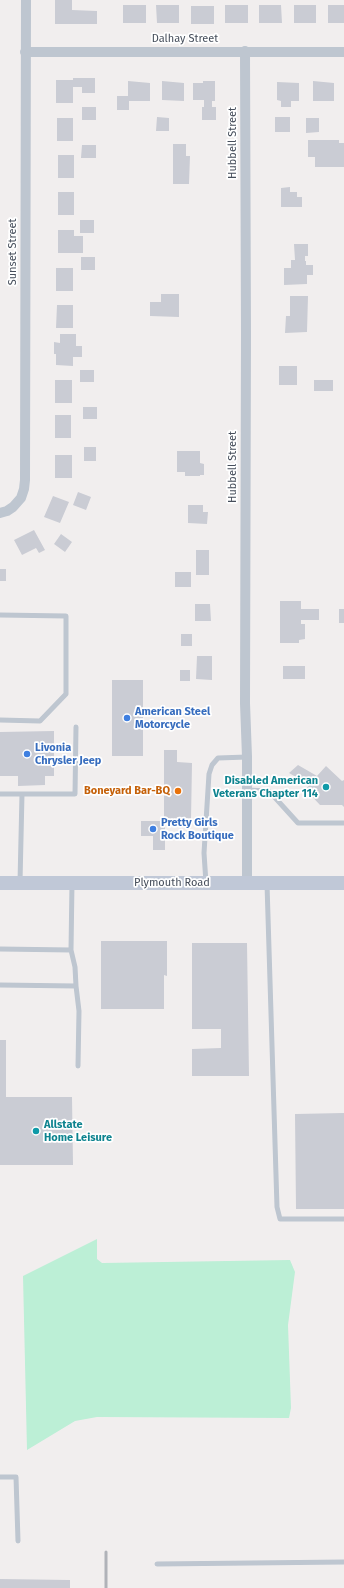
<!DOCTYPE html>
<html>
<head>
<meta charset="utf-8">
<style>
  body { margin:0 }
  canvas { display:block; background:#f1eeee }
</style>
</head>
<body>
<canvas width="344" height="1588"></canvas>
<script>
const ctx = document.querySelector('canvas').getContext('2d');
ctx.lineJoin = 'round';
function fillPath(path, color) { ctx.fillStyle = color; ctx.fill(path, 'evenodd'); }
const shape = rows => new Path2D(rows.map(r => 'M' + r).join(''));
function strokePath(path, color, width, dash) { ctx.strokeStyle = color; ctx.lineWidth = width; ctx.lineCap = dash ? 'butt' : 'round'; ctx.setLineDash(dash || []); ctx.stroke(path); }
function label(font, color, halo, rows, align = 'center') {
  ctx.font = font + ' "Fira Sans",sans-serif'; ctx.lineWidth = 3.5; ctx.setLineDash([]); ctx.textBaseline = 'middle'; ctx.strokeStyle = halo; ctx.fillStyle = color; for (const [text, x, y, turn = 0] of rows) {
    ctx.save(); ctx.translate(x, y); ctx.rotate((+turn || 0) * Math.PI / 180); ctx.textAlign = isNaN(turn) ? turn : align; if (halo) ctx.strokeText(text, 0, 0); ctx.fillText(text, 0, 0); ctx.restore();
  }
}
const green = shape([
  [97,1239,97,1259,102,1263,290,1260,295,1272,288,1325,291,1408,289,1418,97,1417,75,1421,27,1450,23,1276]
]);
const building = shape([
  [55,0,72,0,72,10,97,11,97,24,55,24],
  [123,5,146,5,146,23,123,23],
  [156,5,179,5,179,23,157,23],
  [225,5,248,5,248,23,225,23],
  [259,5,281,5,282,23,259,23],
  [294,5,316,5,316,23,294,23],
  [328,5,344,5,344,23,328,23],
  [191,6,214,6,214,24,191,24],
  [73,78,95,78,95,93,82,93,82,87,73,87,73,103,56,103,56,80,73,80],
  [128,81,150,83,150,101,129,101,129,110,117,110,117,96,128,96],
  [162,81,184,83,184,101,162,100],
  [203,81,215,81,215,101,212,101,212,107,216,107,216,120,202,120,202,107,204,107,204,100,193,100,193,83,203,83],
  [313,81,334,83,334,101,313,101],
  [277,82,299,83,299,101,291,101,291,107,281,107,281,101,277,100],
  [82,107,96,107,96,120,82,120],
  [157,117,169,118,169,131,156,131],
  [275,117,290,117,290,132,275,132],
  [57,118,73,118,73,141,57,141],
  [306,118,319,118,319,132,306,133],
  [308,140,339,140,339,143,344,143,344,167,315,167,315,157,308,157],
  [173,144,186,144,186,156,190,156,189,184,173,184],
  [82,145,96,145,96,158,81,158],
  [58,155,74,155,74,178,58,178],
  [290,187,290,192,297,192,297,197,302,197,302,207,281,207,281,188],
  [58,192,74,192,74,215,58,215],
  [80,220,94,220,94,233,80,233],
  [58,230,74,230,74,236,83,236,83,253,58,253],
  [294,244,308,244,308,256,305,256,305,261,306,261,306,265,313,265,313,275,307,275,307,284,284,285,284,268,291,268,291,260,295,260],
  [81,257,95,257,95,270,81,270],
  [56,268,73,268,73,291,56,291],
  [161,294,179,294,179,317,150,316,150,302,161,302],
  [290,296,308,296,307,332,285,333,286,316,290,316],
  [57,305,73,305,73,328,56,328],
  [60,334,76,334,76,346,82,346,82,357,73,357,73,366,56,365,56,354,54,354,54,342,60,343],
  [279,366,297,366,297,385,279,385],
  [80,370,94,370,94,382,80,382],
  [55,380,72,380,72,403,55,403],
  [314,380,333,380,333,391,314,391],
  [83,407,97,407,97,419,83,419],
  [55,415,71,415,71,438,55,438],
  [84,447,96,447,96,461,84,461],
  [177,451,200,451,200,463,204,464,204,475,200,475,200,476,185,476,185,472,177,472],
  [55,455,72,455,72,478,55,478],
  [78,492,91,497,86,510,73,505],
  [53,496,69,502,60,523,44,517],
  [188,505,203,505,203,512,208,512,207,524,188,523],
  [34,530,45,550,39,553,36,548,22,555,14,540],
  [61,534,72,542,65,552,54,544],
  [196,550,209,550,209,575,196,575],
  [0,569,6,569,6,581,0,581],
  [175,572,191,572,191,587,175,587],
  [280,601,301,601,301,609,319,609,319,620,301,620,301,624,305,624,305,639,299,640,299,643,280,643],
  [195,604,210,604,211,621,195,621],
  [339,609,344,609,344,623,339,623],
  [181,634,192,634,192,646,181,646],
  [197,656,212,656,212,680,196,679],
  [283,666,305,666,305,679,283,679],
  [180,670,190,670,190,681,180,681],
  [112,680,143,680,143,756,112,756],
  [54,731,54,776,45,776,45,785,18,786,18,776,0,776,0,732],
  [164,750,177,750,177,762,192,763,191,820,164,820],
  [298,765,317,776,326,766,342,781,344,780,344,807,342,805,320,805,305,789,310,785,289,773],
  [141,821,165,821,165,850,153,850,153,836,141,836],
  [101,941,167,941,167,976,164,975,164,1009,101,1009],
  [192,943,247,943,249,1076,192,1076,192,1049,221,1048,221,1029,192,1029],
  [0,1040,6,1040,6,1097,72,1097,73,1165,0,1165],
  [344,1113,344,1209,296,1209,295,1114],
  [0,1579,70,1580,70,1588,0,1588]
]);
const lane = shape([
  [0,615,66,616,66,694,40,721,0,720],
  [247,790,269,791,298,823,344,823],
  [0,794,22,794],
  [20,882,22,794,75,794,76,727],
  [206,883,204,853,209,774,212,765,218,758,247,757],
  [267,884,277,1207,280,1219,344,1219],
  [0,949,71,950,72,883],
  [0,985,76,986,75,967,71,950],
  [76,986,79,1011,78,1066],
  [0,1477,16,1477,18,1541],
  [157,1564,344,1562]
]);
const street = shape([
  [245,51,246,334,245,703,247,757,247,883],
  [25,52,344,52],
  [0,513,7,511,13,507,21,498,24,489,25,480,26,0]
]);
const secondary = shape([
  [0,883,344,883]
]);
const rail = shape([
  [106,1552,106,1588]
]);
const markers = [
  [127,718,4,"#3f7fe0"],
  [27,754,4,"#3f7fe0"],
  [326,787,4,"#0f9aa8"],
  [178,791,4,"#e8710a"],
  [153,829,4,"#3f7fe0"],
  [36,1131,4,"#0f9aa8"]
];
const streetNames = [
  ["Dalhay Street",185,39],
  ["Hubbell Street",233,143,-90],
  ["Sunset Street",13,252,-90],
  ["Hubbell Street",233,467,-90],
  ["Plymouth Road",172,883]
];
const shopNames = [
  ["American Steel",135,712],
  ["Motorcycle",135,725],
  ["Livonia",35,748],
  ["Chrysler Jeep",35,761],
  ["Pretty Girls",161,823],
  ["Rock Boutique",161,836]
];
const cultureNames = [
  ["Disabled American",318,781],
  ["Veterans Chapter 114",318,794],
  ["Allstate",44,1125,"left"],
  ["Home Leisure",44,1138,"left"]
];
const foodNames = [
  ["Boneyard Bar-BQ",170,791]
];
fillPath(green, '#bcefd6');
fillPath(building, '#caccd4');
strokePath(lane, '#bec6d0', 5);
strokePath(street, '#bec6d0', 10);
strokePath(secondary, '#c0c8d7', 14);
strokePath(rail, '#b0b2b8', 3);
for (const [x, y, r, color] of markers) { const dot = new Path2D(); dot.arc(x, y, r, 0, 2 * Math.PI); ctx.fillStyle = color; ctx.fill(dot); strokePath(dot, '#fff', 1.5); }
label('11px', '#464e5b', '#fff', streetNames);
label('bold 11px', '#366cbe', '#fff', shopNames, 'left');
label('bold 11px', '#0d838f', '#fff', cultureNames, 'right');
label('bold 11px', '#c56008', '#fff', foodNames, 'right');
</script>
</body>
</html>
